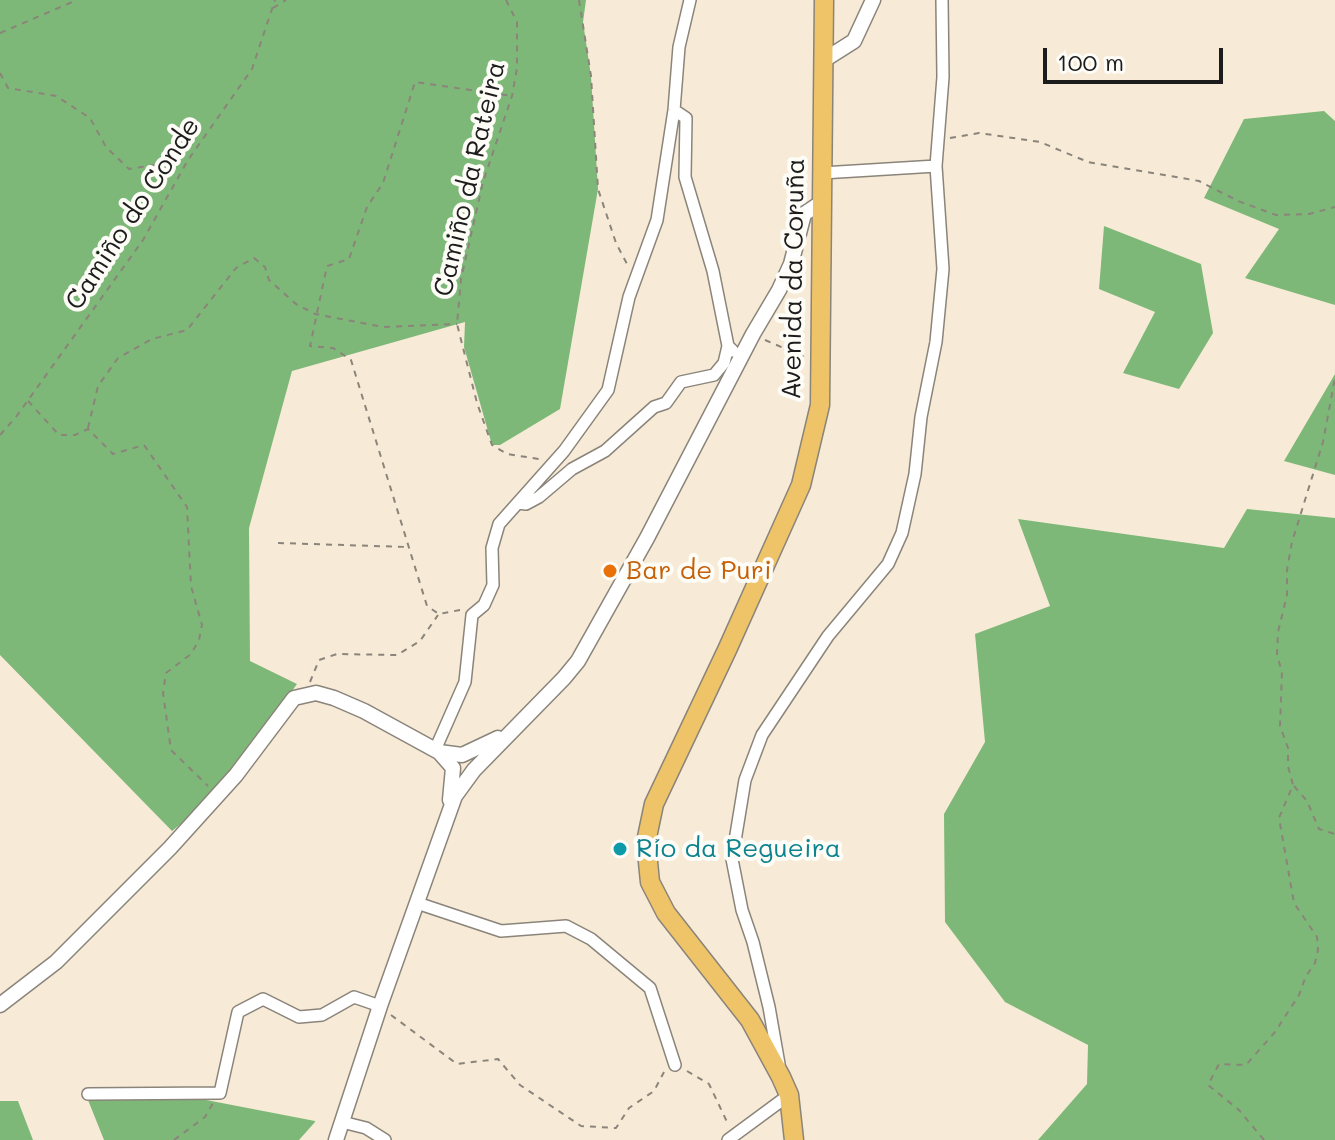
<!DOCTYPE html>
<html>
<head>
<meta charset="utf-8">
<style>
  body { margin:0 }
  #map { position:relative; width:1335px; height:1140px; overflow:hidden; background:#f7ebd7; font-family:Mali,sans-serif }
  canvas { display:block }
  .scale { position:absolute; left:1043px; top:48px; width:180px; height:36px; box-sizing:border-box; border:4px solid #1c1c1c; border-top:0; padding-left:10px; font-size:24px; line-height:28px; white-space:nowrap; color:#1c1c1c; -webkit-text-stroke:6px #fdfcf7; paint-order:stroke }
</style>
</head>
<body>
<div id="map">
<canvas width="1335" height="1140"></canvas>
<div class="scale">100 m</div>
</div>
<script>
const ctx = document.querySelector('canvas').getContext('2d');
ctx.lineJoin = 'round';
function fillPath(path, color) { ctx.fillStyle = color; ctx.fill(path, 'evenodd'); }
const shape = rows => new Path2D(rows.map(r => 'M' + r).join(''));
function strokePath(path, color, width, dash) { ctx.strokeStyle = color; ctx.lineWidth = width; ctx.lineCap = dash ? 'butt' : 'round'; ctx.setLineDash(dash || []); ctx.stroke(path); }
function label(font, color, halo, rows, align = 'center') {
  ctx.font = font + ' Mali,sans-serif'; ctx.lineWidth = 8; ctx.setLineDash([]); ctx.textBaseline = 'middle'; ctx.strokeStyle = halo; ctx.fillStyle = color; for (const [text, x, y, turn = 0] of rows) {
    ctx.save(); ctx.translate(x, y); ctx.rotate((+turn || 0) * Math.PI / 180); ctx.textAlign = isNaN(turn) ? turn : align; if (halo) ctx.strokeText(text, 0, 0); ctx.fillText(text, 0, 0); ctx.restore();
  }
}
const forest = shape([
  [0,0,586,0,583,22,591,76,598,189,560,409,500,445,492,445,464,347,465,322,292,371,249,528,250,661,297,684,217,795,172,831,0,655],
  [1324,111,1335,121,1335,305,1245,278,1279,229,1204,198,1244,119],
  [1104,226,1201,264,1213,333,1179,389,1123,373,1155,312,1099,289],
  [1335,374,1335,475,1284,461],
  [1247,509,1335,518,1335,1140,1038,1140,1087,1084,1088,1045,1005,1002,945,922,944,814,985,742,975,634,1050,606,1018,519,1224,548],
  [201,1099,315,1121,315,1122,299,1140,104,1140,88,1100],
  [0,1101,18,1101,33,1140,0,1140]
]);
const building = shape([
  [621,840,629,849,619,857,611,848]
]);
const path = shape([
  [506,0,517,22,517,68,512,96,483,182,461,279,457,324,477,403,492,445,507,454,539,459],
  [579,0,591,76,598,189,616,243,627,264],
  [273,8,286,0],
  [0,33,77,0],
  [0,73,8,88,56,96,90,118,106,147,129,169,185,160],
  [950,138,979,133,1040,142,1088,162,1199,181,1238,201,1276,215,1309,214,1335,207],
  [765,340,807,358],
  [28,401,59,435,75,435,88,429,113,454,144,445,187,507,191,586,202,625,199,640,191,654,166,673,163,693,171,750,208,786],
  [88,428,98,386,118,358,152,339,187,330,236,268,254,258,265,267,269,280,296,304,315,314,383,327,457,324],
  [0,435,16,417,143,240,188,160,252,69,275,0],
  [278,543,408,547],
  [460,610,439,614,427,606,351,360,333,348,310,346,327,266,349,259,367,207,383,183,415,82,512,96],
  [310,682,319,660,337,654,397,655,420,641,438,615],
  [1294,786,1307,801,1319,829,1335,834],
  [391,1015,457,1064,498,1059,520,1085,581,1126,616,1128,629,1108,654,1091,664,1072],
  [687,1071,709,1084,728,1124],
  [174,1140,205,1117,213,1103],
  [1264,1140,1239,1110,1208,1085,1219,1064,1246,1065,1275,1032,1299,995,1306,976,1315,963,1318,950,1317,937,1294,903,1279,818,1293,785,1288,766,1288,748,1280,726,1282,672,1277,655,1278,632,1287,595,1287,570,1292,542,1323,442,1335,378]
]);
const minor = shape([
  [674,110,686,118,685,177,713,271,728,346,733,351],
  [822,173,936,166],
  [518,503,526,504,539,497,572,469,605,451,654,407,666,403,681,382,714,375,724,363,728,346],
  [435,750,465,682,472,615,484,605,493,585,492,548,499,524,564,451,608,390,629,297,657,220,674,110,679,47,690,0],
  [417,903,501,931,566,926,591,939,650,988,675,1065],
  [779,1064,769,1007,753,942,742,910,732,859,745,780,762,735,828,636,888,564,902,533,915,474,921,417,936,342,943,269,936,166,943,77,942,0],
  [88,1094,220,1093,238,1012,263,999,299,1017,322,1015,354,997,380,1006],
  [342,1122,366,1128,385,1140],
  [728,1140,789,1095]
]);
const tertiary = shape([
  [824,60,854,41,873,0],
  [439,752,462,755,498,738],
  [0,1005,56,962,170,848,236,775,294,698,316,693,334,698,364,711,439,752,453,768,450,800],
  [336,1140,380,1006,455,796,474,770,564,678,578,661,647,538,753,334,779,290,791,264,804,214,822,202]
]);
const primary = shape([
  [794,1140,789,1095,781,1077,750,1020,666,913,650,882,646,842,654,804,727,650,801,485,820,405,824,0]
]);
const markers = [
  [610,571,8,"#e8710a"],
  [620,849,8,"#0f9aa8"]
];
const streetNames = [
  ["Camiño da Rateira",470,179,-77],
  ["Camiño do Conde",133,214,-57],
  ["Avenida da Coruña",794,279,-89]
];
const foodNames = [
  ["Bar de Puri",626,571]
];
const cultureNames = [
  ["Río da Regueira",636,849]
];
fillPath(forest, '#7eb878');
fillPath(building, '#d098ad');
strokePath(minor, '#8a847a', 14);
strokePath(tertiary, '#8a847a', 17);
strokePath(primary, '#8a847a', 21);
strokePath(path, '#8a847a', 2, [6, 6]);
strokePath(minor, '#fff', 11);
strokePath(tertiary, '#fff', 14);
strokePath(primary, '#efc469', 18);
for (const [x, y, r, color] of markers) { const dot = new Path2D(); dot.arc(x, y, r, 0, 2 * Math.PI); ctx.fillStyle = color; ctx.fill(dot); strokePath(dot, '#fdfcf7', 3); }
label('26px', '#1c1c1c', '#fdfcf7', streetNames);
label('26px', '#c56008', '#fdfcf7', foodNames, 'left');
label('26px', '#0d838f', '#fdfcf7', cultureNames, 'left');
</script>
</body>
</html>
